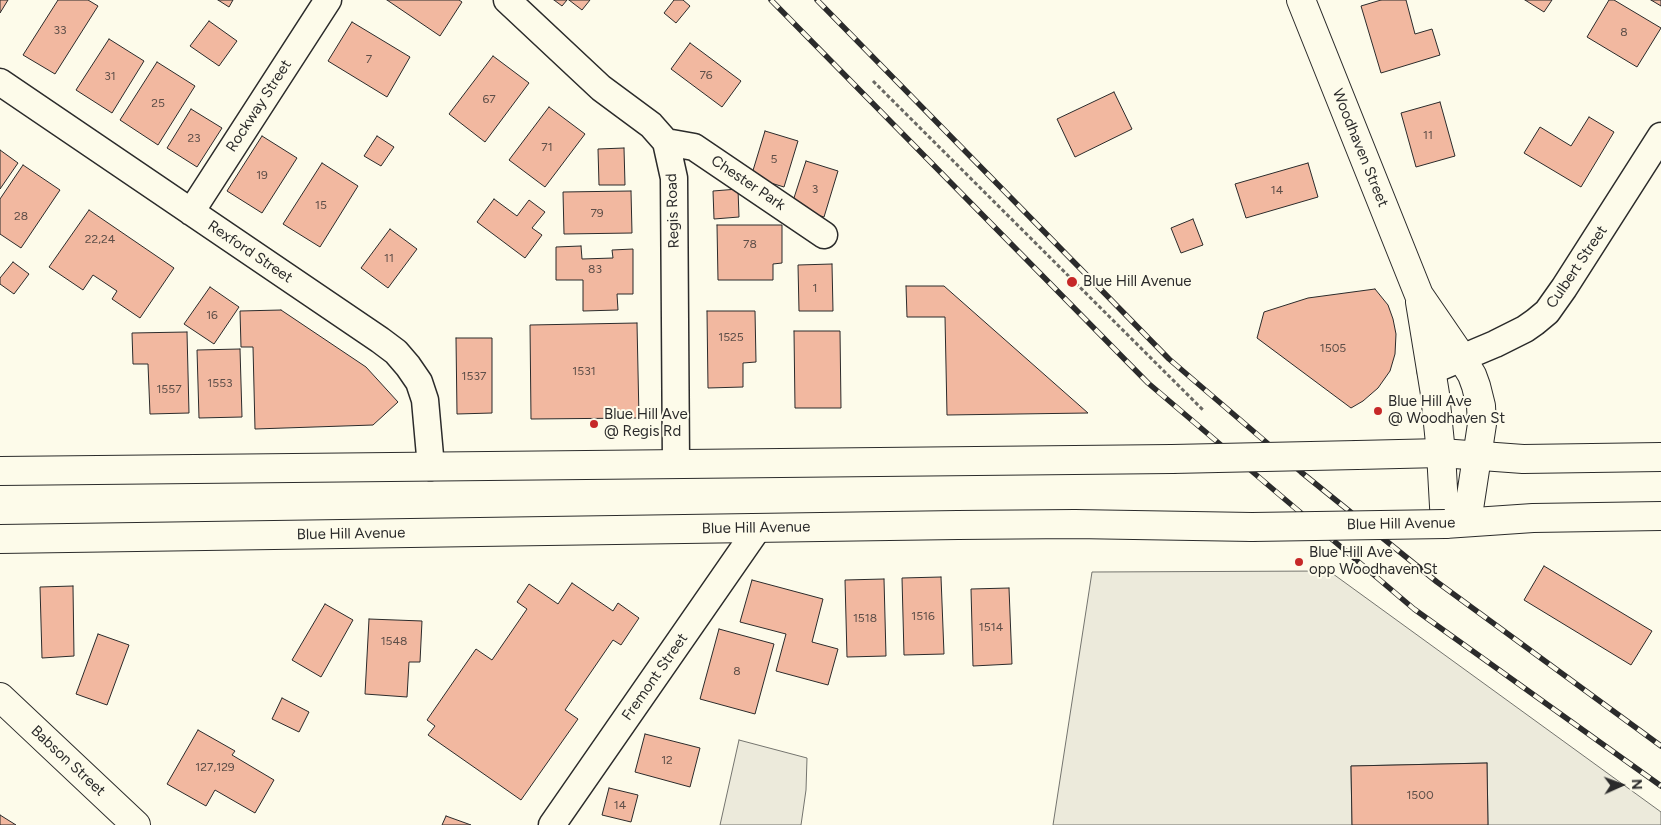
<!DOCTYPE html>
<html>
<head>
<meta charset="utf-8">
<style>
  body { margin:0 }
  #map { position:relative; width:1661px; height:825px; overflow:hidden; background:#fdfbea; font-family:Figtree,sans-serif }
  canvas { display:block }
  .north { position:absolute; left:1596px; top:760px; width:50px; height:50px; -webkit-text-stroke:4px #fdfbea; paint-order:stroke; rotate:88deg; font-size:14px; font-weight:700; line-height:20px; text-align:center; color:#2b2b2b }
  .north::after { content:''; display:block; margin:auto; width:18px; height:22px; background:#2b2b2b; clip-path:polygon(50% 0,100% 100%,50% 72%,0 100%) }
</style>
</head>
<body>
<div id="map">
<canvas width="1661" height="825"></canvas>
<div class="north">N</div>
</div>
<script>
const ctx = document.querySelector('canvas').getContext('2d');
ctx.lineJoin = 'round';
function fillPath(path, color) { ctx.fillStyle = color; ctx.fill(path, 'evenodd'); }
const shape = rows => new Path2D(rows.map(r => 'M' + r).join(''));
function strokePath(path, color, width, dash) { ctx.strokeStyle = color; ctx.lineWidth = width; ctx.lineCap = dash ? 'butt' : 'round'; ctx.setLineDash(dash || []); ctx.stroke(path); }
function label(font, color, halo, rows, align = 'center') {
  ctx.font = font + ' Figtree,sans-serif'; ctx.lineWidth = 4; ctx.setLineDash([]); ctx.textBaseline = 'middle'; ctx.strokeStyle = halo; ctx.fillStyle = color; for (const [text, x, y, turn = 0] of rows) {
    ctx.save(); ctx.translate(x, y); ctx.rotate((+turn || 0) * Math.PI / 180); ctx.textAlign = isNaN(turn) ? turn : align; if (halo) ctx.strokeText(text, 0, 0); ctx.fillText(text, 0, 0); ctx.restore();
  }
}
const parking = shape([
  [1329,571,1661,812,1661,825,1488,825,1487,763,1351,766,1352,825,1053,825,1092,572,1329,571],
  [739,740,807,758,806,790,801,825,720,825,739,740]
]);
const building = shape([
  [0,0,8,0,0,13,0,0],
  [58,0,88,0,98,6,55,74,23,55,58,0],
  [218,0,233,0,229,7,218,0],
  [387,0,459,0,462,2,440,36,387,0],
  [554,0,567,0,562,6,554,0],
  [569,0,590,0,582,10,569,0],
  [674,0,683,0,690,6,676,23,664,13,674,0],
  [1381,0,1406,0,1415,34,1432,29,1440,55,1381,73,1361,6,1381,0],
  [1525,0,1552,0,1544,12,1525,0],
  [1609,0,1614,0,1661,28,1637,67,1587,37,1609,0],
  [1651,0,1661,0,1661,6,1651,0],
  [209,21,237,41,219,66,190,46,209,21],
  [352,22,410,57,387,97,328,61,352,22],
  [109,39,144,61,112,113,76,90,109,39],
  [690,43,741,81,722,107,671,69,690,43],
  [493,56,529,83,485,142,449,114,493,56],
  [157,62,195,86,158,145,120,120,157,62],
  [1114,92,1132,129,1075,157,1057,119,1114,92],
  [1440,102,1455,156,1416,167,1401,113,1440,102],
  [549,107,585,134,545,187,509,160,549,107],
  [191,109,222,128,197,167,167,148,191,109],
  [1589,117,1614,132,1581,187,1524,153,1540,127,1571,146,1589,117],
  [765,131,798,141,784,187,751,177,765,131],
  [262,136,297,158,262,213,227,191,262,136],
  [377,136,394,147,381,166,364,156,377,136],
  [624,148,625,185,599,185,598,149,624,148],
  [0,150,18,163,0,189,0,150],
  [806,161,838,171,824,217,791,207,806,161],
  [322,163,358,186,320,247,283,224,322,163],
  [1308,163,1318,197,1246,218,1235,184,1308,163],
  [23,165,60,190,21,248,0,234,0,199,23,165],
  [738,189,739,217,714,219,713,191,738,189],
  [631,191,632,233,564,234,563,192,631,191],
  [494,199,517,216,529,200,545,212,532,228,542,235,525,258,477,222,494,199],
  [89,210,174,268,140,318,112,299,117,291,93,275,83,290,49,267,89,210],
  [1193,219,1203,245,1181,253,1171,228,1193,219],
  [717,225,782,225,782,263,773,264,773,280,718,280,717,225],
  [390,229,417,249,388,288,361,268,390,229],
  [581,246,582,259,613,258,612,250,633,249,633,294,617,294,618,310,583,311,583,280,556,280,556,247,581,246],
  [13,262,29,274,14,294,0,284,0,278,13,262],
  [832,264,833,311,799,311,798,265,832,264],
  [906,286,944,286,1088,413,947,415,945,317,907,317,906,286],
  [210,287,239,307,214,344,184,324,210,287],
  [1375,289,1388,305,1393,319,1396,334,1395,354,1390,371,1378,388,1363,401,1351,408,1257,338,1264,312,1308,298,1375,289],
  [281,310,366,367,398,402,373,425,255,429,253,347,241,347,240,311,281,310],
  [707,311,755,311,756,362,743,363,743,387,708,388,707,311],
  [637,323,639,418,531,419,530,325,637,323],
  [794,331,840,331,841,408,795,408,794,331],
  [187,332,189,413,150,414,148,364,133,364,132,333,187,332],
  [456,338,492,338,492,413,457,414,456,338],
  [240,349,242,417,199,418,197,350,240,349],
  [1544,566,1652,631,1631,665,1524,600,1544,566],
  [941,577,944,654,904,655,902,578,941,577],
  [884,579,886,656,847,657,845,580,884,579],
  [752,580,823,599,812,642,838,649,828,685,776,671,786,634,740,622,752,580],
  [572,583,613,611,618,603,639,618,621,645,613,640,565,710,578,719,521,800,428,735,435,726,427,720,476,649,492,660,527,609,517,602,529,584,558,604,572,583],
  [73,586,74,656,42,658,40,587,73,586],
  [1009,588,1012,664,973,666,971,589,1009,588],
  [325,604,353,620,321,677,292,660,325,604],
  [369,619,422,621,420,662,409,662,407,697,365,694,369,619],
  [719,629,774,644,755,714,700,699,719,629],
  [98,634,129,645,107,705,76,694,98,634],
  [282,698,309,712,299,732,272,719,282,698],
  [198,730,235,751,232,755,274,780,255,813,215,790,206,806,167,784,198,730],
  [645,734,700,748,690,787,635,772,645,734],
  [1487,763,1488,825,1352,825,1351,766,1487,763],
  [609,788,638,795,631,822,602,815,609,788],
  [0,815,16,825,0,825,0,815],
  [446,816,471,825,442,825,446,816]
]);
const path = shape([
  [873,81,1204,411]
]);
const street = shape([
  [507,0,601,88,651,125,666,142,674,178,676,464],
  [0,82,380,340,396,352,408,366,419,382,425,400,431,467],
  [666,142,694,147,824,235],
  [191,212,328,0],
  [1431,371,1495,344,1525,329,1535,322,1547,312,1564,288,1661,136],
  [552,825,758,528]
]);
const secondary = shape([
  [1301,0,1419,295,1456,349,1472,375,1476,386,1481,406,1482,424,1467,522],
  [1420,302,1435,394,1441,453,1445,524],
  [0,697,136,825]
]);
const highway = shape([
  [1357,455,1441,453,1523,459,1661,457],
  [0,471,1172,459],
  [1445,524,1533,518,1661,516],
  [0,539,958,525,1075,524,1252,527]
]);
const rail = shape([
  [771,0,1148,383,1414,609,1661,786],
  [817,0,1169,359,1301,472,1437,582,1661,746]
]);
const highwayBridge = shape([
  [1172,459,1357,455],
  [1252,527,1445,524]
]);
const markers = [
  [1072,282,6,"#c62828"],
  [1378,411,5,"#c62828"],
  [594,424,5,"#c62828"],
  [1299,562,5,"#c62828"]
];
const numberNames = [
  ["33",60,30],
  ["8",1624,32],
  ["7",369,59],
  ["76",706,75],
  ["31",110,76],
  ["67",489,99],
  ["25",158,103],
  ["11",1428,135],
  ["23",194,138],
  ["71",547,147],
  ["5",774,159],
  ["19",262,175],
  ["3",815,189],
  ["14",1277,190],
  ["15",321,205],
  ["79",597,213],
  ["28",21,216],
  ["22,24",100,239],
  ["78",750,244],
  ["11",389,258],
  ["83",595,269],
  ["1",815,288],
  ["16",212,315],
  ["1525",731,337],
  ["1505",1333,348],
  ["1531",584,371],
  ["1537",474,376],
  ["1553",220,383],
  ["1557",169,389],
  ["1516",923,616],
  ["1518",865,618],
  ["1514",991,627],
  ["1548",394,641],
  ["8",737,671],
  ["12",667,760],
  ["127,129",215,767],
  ["1500",1420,795],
  ["14",620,805]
];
const streetNames = [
  ["Rockway Street",259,106,-57],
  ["Woodhaven Street",1360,148,68],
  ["Chester Park",748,183,34],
  ["Regis Road",673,211,-92],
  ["Rexford Street",250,252,34],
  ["Culbert Street",1577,267,-56],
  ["Blue Hill Avenue",1401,524,-1],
  ["Blue Hill Avenue",756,528,-1],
  ["Blue Hill Avenue",351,534,-1],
  ["Fremont Street",655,677,-55],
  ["Babson Street",68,761,43]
];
const poiNames = [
  ["Blue Hill Avenue",1083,282],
  ["Blue Hill Ave",1388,402],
  ["@ Woodhaven St",1388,419],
  ["Blue Hill Ave",604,415],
  ["@ Regis Rd",604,432],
  ["Blue Hill Ave",1309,553],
  ["opp Woodhaven St",1309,570]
];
fillPath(parking, '#eceadb');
strokePath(parking, '#74746e', 1);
fillPath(building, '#f2b8a0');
strokePath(building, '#2b2b2b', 1);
strokePath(street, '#2b2b2b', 29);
strokePath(secondary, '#2b2b2b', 30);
strokePath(highway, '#2b2b2b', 30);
strokePath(path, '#6a6964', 3, [4, 2.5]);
strokePath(street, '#fdfbea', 26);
strokePath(secondary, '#fdfbea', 28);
strokePath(highway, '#fdfbea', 28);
strokePath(rail, '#2b2b2b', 5.5);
strokePath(rail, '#fdfbea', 4, [11]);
strokePath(highwayBridge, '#2b2b2b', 30, []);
strokePath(highwayBridge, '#fdfbea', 28);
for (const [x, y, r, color] of markers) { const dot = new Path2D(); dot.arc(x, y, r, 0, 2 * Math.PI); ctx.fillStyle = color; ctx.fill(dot); strokePath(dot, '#fdfbea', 2); }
label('12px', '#5d4e48', null, numberNames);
label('15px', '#2b2b2b', '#fdfbea', streetNames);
label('15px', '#2b2b2b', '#fdfbea', poiNames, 'left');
</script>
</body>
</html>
